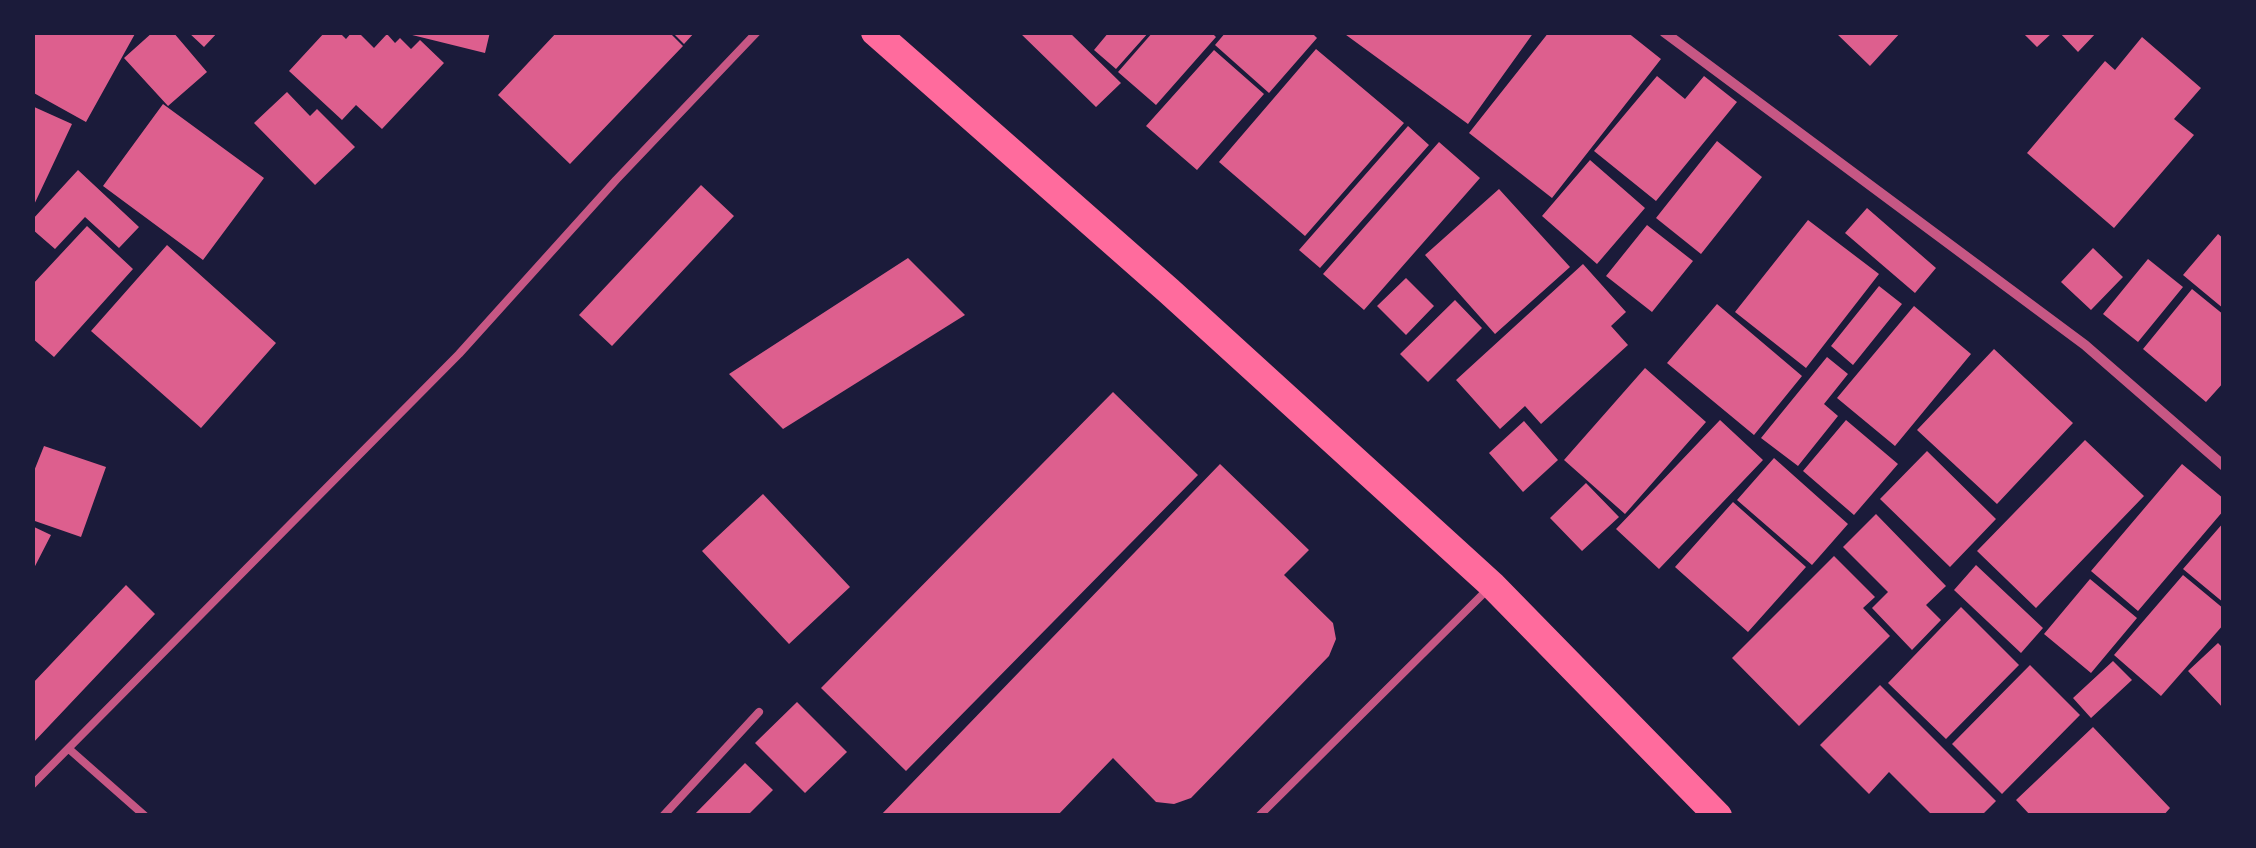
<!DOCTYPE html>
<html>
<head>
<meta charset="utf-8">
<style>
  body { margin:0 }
  #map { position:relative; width:2256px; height:848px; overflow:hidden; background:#1b1b3a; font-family:"Roboto Condensed",sans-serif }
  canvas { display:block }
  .frame { position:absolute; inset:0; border:35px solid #1b1b3a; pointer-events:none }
</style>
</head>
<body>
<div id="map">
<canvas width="2256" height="848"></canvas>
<div class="frame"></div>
</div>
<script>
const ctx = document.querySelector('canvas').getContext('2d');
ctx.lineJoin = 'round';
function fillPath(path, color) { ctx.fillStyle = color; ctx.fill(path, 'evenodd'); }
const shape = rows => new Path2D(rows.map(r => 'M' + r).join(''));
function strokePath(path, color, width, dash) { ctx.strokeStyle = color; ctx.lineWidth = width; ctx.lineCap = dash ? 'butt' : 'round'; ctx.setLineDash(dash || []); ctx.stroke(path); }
const building = shape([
  [32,32,136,32,86,122,32,92],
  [153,32,173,32,207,72,168,106,124,58],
  [188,32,218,32,204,47],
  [325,32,339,32,346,39,352,32,358,32,374,48,387,34,395,43,400,38,411,49,420,40,444,63,382,129,356,105,342,120,289,71],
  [400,32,490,32,485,53],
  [557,32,669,32,683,46,570,164,498,95],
  [672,32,695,32,684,44],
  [1019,32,1069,32,1121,83,1096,107],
  [1109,32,1149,32,1116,69,1094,50],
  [1153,32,1211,32,1216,37,1156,105,1118,72],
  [1226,32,1311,32,1317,38,1269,93,1215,45],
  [1342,32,1534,32,1468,124],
  [1549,32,1627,32,1661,59,1552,198,1469,133],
  [1835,32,1901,32,1870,66],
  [2022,32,2053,32,2037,47],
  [2059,32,2097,32,2078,52],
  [2142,37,2201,88,2174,119,2194,135,2114,228,2027,153,2105,61,2115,70],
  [1316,49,1404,123,1305,236,1219,162],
  [1214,50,1264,94,1197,170,1146,126],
  [1657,76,1685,99,1704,76,1737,102,1656,201,1594,151],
  [287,92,310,116,317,109,355,147,315,185,254,123],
  [163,104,264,178,203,260,103,186],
  [32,106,72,124,32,209],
  [1408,126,1429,145,1320,268,1299,250],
  [1717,141,1762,177,1701,254,1656,218],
  [1439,142,1480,178,1364,310,1323,274],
  [1590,160,1645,208,1597,264,1542,216],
  [78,170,139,227,119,248,85,217,55,249,32,229,32,220],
  [701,185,734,216,612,346,579,315],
  [1499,189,1570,267,1495,334,1425,255],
  [1867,208,1936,268,1915,293,1845,233],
  [1808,220,1879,274,1806,368,1735,312],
  [1647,225,1693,261,1652,312,1606,276],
  [87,226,133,269,54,357,32,338,32,285],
  [2218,234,2224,239,2224,309,2183,275],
  [167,245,276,343,201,428,91,331],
  [2093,248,2123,277,2091,310,2061,282],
  [908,258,965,315,783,429,729,374],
  [2148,259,2183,287,2138,342,2103,314],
  [1583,264,1626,312,1611,326,1628,345,1541,424,1525,406,1500,429,1456,380],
  [1406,278,1434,306,1406,335,1377,306],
  [1879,286,1902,304,1853,365,1831,346],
  [2192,289,2224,315,2224,382,2206,402,2143,349],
  [1455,300,1482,328,1428,382,1400,354],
  [1717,304,1802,376,1754,435,1667,363],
  [1914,306,1971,354,1895,446,1837,398],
  [1994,349,2073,423,1997,504,1917,430],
  [1827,357,1848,374,1824,404,1838,416,1798,466,1761,438],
  [1645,368,1706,422,1625,514,1564,460],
  [1113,392,1198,475,906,771,821,688],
  [1720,420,1763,460,1659,569,1616,529],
  [1846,420,1898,464,1854,515,1803,471],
  [1524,421,1558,460,1523,492,1489,453],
  [2085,440,2144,496,2036,608,1977,551],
  [44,446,106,467,81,537,32,520,32,476],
  [1927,451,1996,519,1950,567,1880,499],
  [1774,458,1848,524,1812,565,1737,500],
  [1220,464,1309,550,1284,575,1333,623,1336,639,1329,656,1191,798,1174,804,1156,802,1113,758,1057,816,880,816],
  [2182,464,2224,499,2224,510,2138,611,2091,571],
  [1586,483,1619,517,1582,551,1550,518],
  [763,494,850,587,789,644,702,551],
  [1733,502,1806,567,1748,632,1675,567],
  [1876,514,1946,586,1926,605,1941,620,1912,650,1872,608,1888,592,1843,547],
  [2224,522,2224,603,2183,569],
  [32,526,51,535,32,572],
  [1834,556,1875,597,1863,608,1890,636,1799,726,1732,658],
  [1976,565,2043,628,2021,653,1954,590],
  [2183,575,2224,609,2224,624,2161,696,2114,655],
  [2090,579,2137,618,2091,673,2044,634],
  [126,585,155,614,32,744,32,684],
  [1961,607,2019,665,1946,739,1888,683],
  [2218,643,2224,649,2224,709,2188,671],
  [2113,661,2132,680,2091,718,2073,698],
  [2030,665,2080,715,2002,794,1952,744],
  [1880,685,1996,801,1981,816,1933,816,1889,772,1869,794,1820,745],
  [797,702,847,752,805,793,755,743],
  [2093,727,2170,808,2163,816,2031,816,2016,800],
  [745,763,773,790,747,816,693,816]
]);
const service = shape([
  [69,749,145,816],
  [32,785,459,354,616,180,757,32],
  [663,816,759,712],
  [1259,816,1487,590]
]);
const minor = shape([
  [1664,32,2085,345,2224,466]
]);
const trunk = shape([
  [875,32,1169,291,1492,585,1718,816]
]);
fillPath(building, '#dd5f8e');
strokePath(service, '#c65784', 8);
strokePath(minor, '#c65784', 10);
strokePath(trunk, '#ff6b9d', 28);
</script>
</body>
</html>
